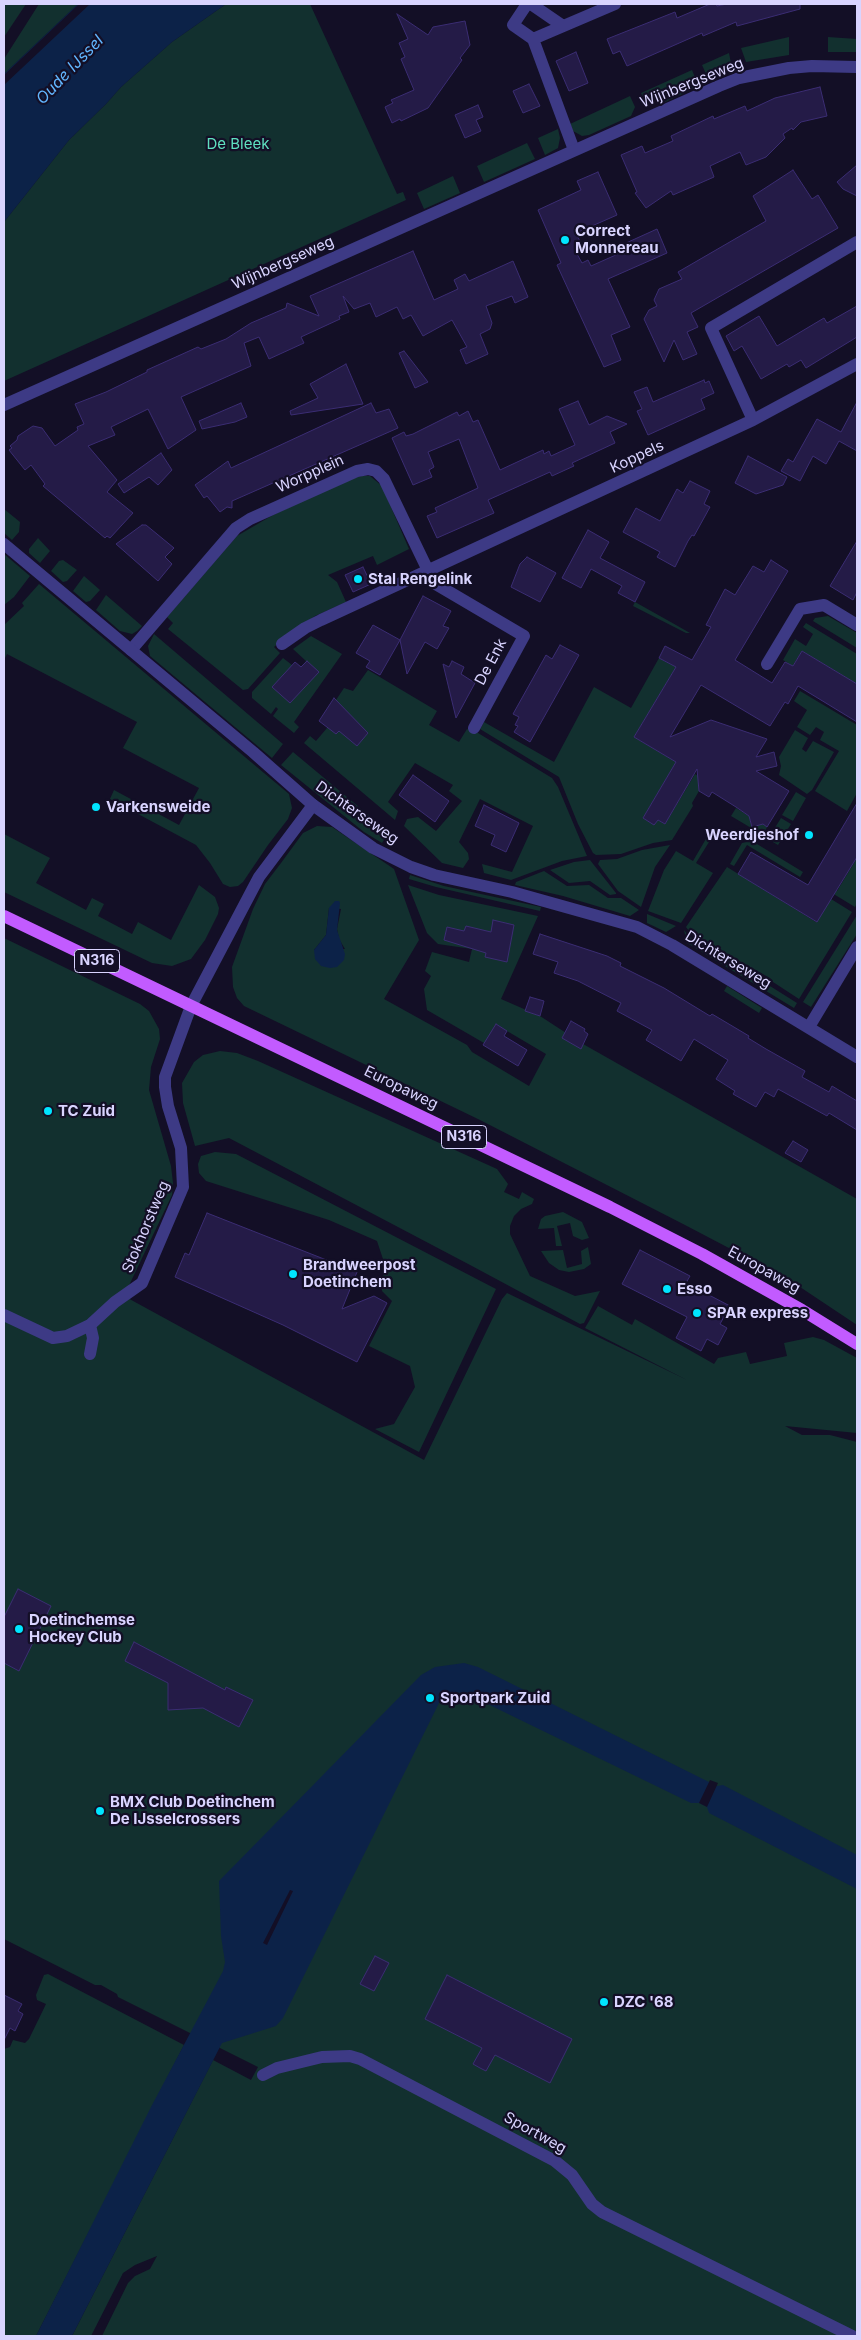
<!DOCTYPE html>
<html>
<head>
<meta charset="utf-8">
<style>
  body { margin:0 }
  #map { position:relative; width:861px; height:2340px; overflow:hidden; background:#130f26; font-family:Inter,sans-serif }
  canvas { display:block }
  .frame { position:absolute; inset:0; border:5px solid #d9d4ff; pointer-events:none }
</style>
</head>
<body>
<div id="map">
<canvas width="861" height="2340"></canvas>
<div class="frame"></div>
</div>
<script>
const ctx = document.querySelector('canvas').getContext('2d');
ctx.lineJoin = 'round';
function fillPath(path, color) { ctx.fillStyle = color; ctx.fill(path, 'evenodd'); }
const shape = rows => new Path2D(rows.map(r => 'M' + r).join(''));
function strokePath(path, color, width, dash) { ctx.strokeStyle = color; ctx.lineWidth = width; ctx.lineCap = dash ? 'butt' : 'round'; ctx.setLineDash(dash || []); ctx.stroke(path); }
function label(font, color, halo, rows, align = 'center') {
  ctx.font = font + ' Inter,sans-serif'; ctx.lineWidth = 4.5; ctx.setLineDash([]); ctx.textBaseline = 'middle'; ctx.strokeStyle = halo; ctx.fillStyle = color; for (const [text, x, y, turn = 0] of rows) {
    ctx.save(); ctx.translate(x, y); ctx.rotate((+turn || 0) * Math.PI / 180); ctx.textAlign = isNaN(turn) ? turn : align; if (halo) ctx.strokeText(text, 0, 0); ctx.fillText(text, 0, 0); ctx.restore();
  }
}
const green = shape([
  [4,4,26,4,4,37],
  [39,4,78,4,4,74,4,59],
  [226,4,310,4,397,194,403,192,406,200,4,381,4,222,69,140,106,104,121,87,172,42],
  [789,37,789,55,746,62,741,48],
  [828,37,857,39,857,52,828,52],
  [729,53,733,74,721,71,707,76,702,65],
  [692,70,696,80,693,89,665,102,662,95,645,102,641,93],
  [630,96,635,107,631,116,589,135,582,136,573,131,570,124],
  [558,129,560,138,558,148,545,155,538,138],
  [527,143,535,159,484,182,477,166],
  [453,176,460,193,424,209,417,193],
  [362,476,370,476,382,486,409,549,377,565,373,556,328,575,337,582,346,602,315,616,281,641,274,647,280,653,248,689,243,690,168,629,173,623,167,617,237,536,273,515,350,479],
  [4,509,20,522,19,532,12,540,4,533],
  [38,538,50,551,40,563,29,553,29,549],
  [4,554,30,576,14,597,4,605],
  [63,560,77,570,67,581,63,582,51,571,59,561],
  [84,576,100,590,90,601,86,602,73,591],
  [39,584,289,794,292,808,288,819,268,845,243,882,238,886,230,887,223,884,210,863,196,845,110,799,114,790,179,825,199,788,123,748,137,722,7,654,4,660,4,625,24,606,22,603],
  [106,595,142,626,137,631,132,634,120,631,96,610],
  [635,602,676,625,690,633,686,633,633,606],
  [828,616,857,633,857,648,813,621,815,618],
  [806,623,857,654,857,684,802,651,788,673,791,665,783,660,795,639,806,646,813,634,803,627],
  [154,634,283,744,272,758,150,656,148,646],
  [311,636,342,654,294,722,299,727,294,733,273,716,278,709,276,707,271,714,252,698,252,692,283,658,292,665,301,667,306,661,293,649],
  [682,657,634,737,676,762,643,818,654,824,658,820,665,824,695,774,698,776,699,791,692,803,693,806,672,840,653,843,621,854,596,855,593,853,578,824,559,777,480,729,484,722,554,762,594,687,631,708,659,658,672,665],
  [368,670,437,711,429,725,459,742,467,729,478,733,552,778,558,787,587,856,562,861,511,880,484,873,482,864,512,872,533,826,480,799,459,842,468,853,469,859,463,868,442,863,404,826,407,819,418,817,436,831,462,801,449,791,453,785,415,763,388,802,398,811,395,820,304,743,310,736,316,741,327,728,336,700,344,688,353,691],
  [800,691,857,725,857,793,847,811,815,791,839,751,820,740,824,732,816,727,810,735,797,727,807,710,794,701],
  [795,730,808,738,802,749,806,752,813,741,834,752,812,790,807,794,779,775,781,766,779,757],
  [293,752,389,832,382,843,364,832,281,765],
  [796,792,806,798,793,821,782,815],
  [736,808,749,816,752,827,763,824,767,827,763,835,731,816],
  [781,818,791,824,778,845,768,839],
  [317,826,332,827,394,869,419,940,384,999,467,1045,472,1052,529,1086,546,1054,507,1031,484,1043,427,1010,424,989,431,976,425,971,432,952,469,962,472,949,438,944,427,933,408,885,439,895,538,916,501,999,540,1016,583,1044,857,1199,857,1325,788,1279,685,1225,480,1120,244,1006,237,998,233,987,232,967,253,909,265,884,281,863,303,833],
  [329,908,341,909,337,929,339,939,345,949,314,950,326,935],
  [710,832,714,834,696,863,713,873,681,923,648,911,664,870,676,851,693,861],
  [4,834,50,858,36,883,86,910,92,898,104,904,98,916,132,934,138,922,171,940,199,885,215,897,219,908,218,914,205,940,191,959,172,966,152,963,4,892],
  [752,841,803,872,800,877,747,845,734,866,730,864,742,843],
  [670,845,655,867,641,907,618,891,598,864,600,860,617,859,642,850],
  [857,858,857,903,855,907,827,890,829,887,837,891],
  [590,860,616,893,616,894,610,895,590,881,569,883,550,870,574,862],
  [727,867,816,922,831,899,852,912,799,999,773,982,770,978,692,935,686,927],
  [544,871,567,886,589,885,608,898,621,898,639,910,630,916,563,896,515,885,516,882],
  [410,875,444,886,541,907,540,911,436,887,409,879],
  [647,914,676,926,666,932,647,923],
  [857,915,857,934,811,1007,803,1002],
  [684,930,690,937,768,982,770,986,797,1003,794,1008,687,943],
  [4,938,140,1004,149,1011,159,1029,160,1039,151,1067,149,1090,171,1166,173,1183,172,1195,124,1296,424,1460,502,1299,507,1293,687,1380,585,1328,598,1306,632,1325,635,1319,714,1364,718,1358,746,1352,750,1364,787,1356,784,1343,813,1337,824,1340,857,1358,857,1433,785,1426,802,1435,830,1435,857,1442,857,2336,102,2336,128,2283,135,2276,150,2269,157,2256,135,2265,123,2273,91,2336,72,2336,213,2060,251,2080,258,2067,118,1997,117,1994,101,1985,95,1985,4,1939],
  [727,986,762,1008,759,1013,724,991],
  [220,1051,237,1053,258,1061,497,1169,508,1184,504,1192,519,1199,522,1192,534,1199,532,1204,521,1209,514,1216,510,1226,510,1234,530,1276,575,1296,600,1291,584,1323,580,1324,472,1266,229,1138,195,1146,183,1103,182,1083,194,1062,203,1055],
  [215,1152,236,1154,496,1289,419,1452,375,1429,394,1424,415,1387,410,1366,369,1346,392,1301,382,1291,384,1262,377,1241,329,1220,206,1181,199,1173,198,1164,201,1156],
  [563,1212,582,1222,589,1238,582,1240,573,1236,570,1223,557,1226,562,1246,556,1246,554,1228,538,1229,541,1219,545,1216],
  [588,1247,591,1264,584,1269,569,1272,559,1270,549,1263,541,1251,563,1250,567,1268,582,1264,581,1251],
  [48,1974,184,2045,36,2336,4,2336,4,2049,10,2047,13,2040,25,2043,29,2039,46,2004,37,2000,36,1995,44,1975]
]);
const water = shape([
  [78,4,226,4,172,42,121,87,106,104,69,140,4,222,4,74],
  [335,901,339,901,340,903,337,930,345,954,344,960,337,967,330,968,321,966,315,959,314,950,326,935,329,908],
  [464,1663,478,1667,717,1786,723,1785,857,1855,857,1889,709,1813,707,1807,699,1803,691,1803,465,1693,447,1692,442,1697,283,2018,276,2026,222,2043,72,2336,36,2336,151,2107,223,1971,225,1962,221,1936,219,1881,421,1675,435,1667]
]);
const pier = shape([
  [79,4,90,4,4,85,4,75],
  [710,1780,718,1783,707,1807,699,1803],
  [290,1890,293,1891,267,1945,263,1943]
]);
const building = shape([
  [710,4,716,4,717,6,727,4,800,4,800,9,737,26,736,22,703,36,702,33,627,66,620,51,613,54,607,39,675,12,677,18,710,4],
  [397,14,428,35,433,27,465,21,470,45,460,58,462,60,428,108,401,121,400,119,392,123,385,107,393,103,391,100,414,90,401,59,405,57,399,43,408,39,397,14],
  [576,52,588,83,569,91,556,61,576,52],
  [529,84,540,106,523,113,513,91,529,84],
  [820,87,827,116,801,122,793,130,792,128,783,134,785,138,766,157,746,165,740,152,710,166,714,177,673,195,671,191,646,208,635,193,637,192,621,155,642,146,645,153,673,141,671,136,713,116,714,119,745,106,747,111,775,98,820,87],
  [478,105,483,117,476,120,481,131,465,138,455,115,478,105],
  [857,165,857,196,843,189,837,182,857,165],
  [793,170,812,199,818,195,838,228,691,313,698,327,687,332,697,354,683,360,674,340,664,362,644,319,649,310,657,306,654,300,659,289,682,279,678,272,766,221,753,196,793,170],
  [598,172,617,215,576,233,584,250,577,254,582,263,588,260,591,266,618,254,615,248,657,229,667,253,608,279,630,327,611,335,621,360,604,367,557,265,561,263,538,210,581,190,577,181,598,172],
  [413,251,434,300,458,289,454,280,465,274,469,281,513,261,528,297,515,303,512,296,486,306,492,323,490,329,480,334,488,354,466,364,460,350,467,347,452,320,423,336,411,315,403,319,397,307,376,317,370,303,354,309,343,296,349,312,339,316,340,319,301,337,304,343,269,359,259,337,244,343,251,366,181,397,196,430,168,449,148,409,111,427,115,435,88,446,117,480,107,492,133,513,110,538,107,536,105,538,43,486,45,484,31,465,25,470,9,450,12,448,10,446,17,440,18,436,33,426,42,428,55,446,78,430,77,427,84,424,75,404,106,392,147,372,147,370,198,347,201,349,226,339,251,323,286,308,287,303,319,316,310,296,413,251],
  [857,306,857,337,806,368,801,360,789,367,787,364,761,379,742,346,734,351,726,336,759,316,777,346,824,318,827,323,857,306],
  [404,351,428,382,415,388,399,353,404,351],
  [346,364,363,404,291,415,290,411,318,398,310,384,346,364],
  [704,380,705,383,709,381,714,393,701,399,705,409,648,435,637,411,642,409,634,392,647,387,653,402,704,380],
  [578,401,589,425,607,416,627,424,610,432,615,443,572,463,574,466,552,476,550,472,488,500,494,513,437,538,427,516,437,512,435,508,478,488,459,439,428,452,434,467,429,470,432,477,413,485,392,438,404,432,406,436,413,434,457,412,459,416,468,411,473,422,478,420,500,470,543,450,544,454,549,451,551,456,575,445,559,409,578,401],
  [857,402,857,451,839,441,826,464,813,456,800,481,781,471,788,459,793,462,817,419,841,432,857,402],
  [241,403,247,417,235,422,202,429,199,421,241,403],
  [371,403,376,413,389,409,398,428,232,501,232,508,227,507,220,512,207,496,204,498,195,485,228,461,231,468,371,403],
  [161,453,172,470,158,485,149,477,124,493,118,484,161,453],
  [748,456,787,477,783,485,756,494,735,483,748,456],
  [690,481,710,491,704,504,710,507,694,536,692,535,688,541,675,567,657,557,660,552,623,532,636,508,660,521,677,489,683,493,690,481],
  [142,525,146,525,174,548,165,557,172,564,158,581,116,544,142,525],
  [588,530,609,542,600,558,645,582,635,602,618,593,622,586,591,569,581,588,562,578,588,530],
  [857,541,857,592,853,600,830,586,857,541],
  [527,557,556,573,540,602,511,587,520,564,527,557],
  [771,560,788,571,735,660,772,683,785,662,793,666,802,651,857,684,857,722,798,686,788,704,785,702,770,726,701,685,670,737,711,720,767,739,756,757,774,752,777,766,756,771,789,791,767,827,763,824,752,827,749,816,736,807,712,792,709,797,699,791,697,769,665,824,658,820,654,825,643,818,676,762,634,737,676,667,659,658,665,646,692,660,711,627,706,625,725,589,735,595,753,566,764,572,771,560],
  [363,567,371,584,353,592,345,575,363,567],
  [423,596,451,611,443,626,449,628,437,649,425,642,407,674,400,640,380,675,366,667,370,661,356,653,373,625,400,640,423,596],
  [560,645,579,655,530,742,514,732,518,726,515,725,519,717,513,714,546,655,552,659,560,645],
  [307,661,319,672,290,703,272,687,295,662,301,667,307,661],
  [452,661,464,667,461,674,475,683,456,718,443,664,449,667,452,661],
  [334,698,368,733,357,746,339,731,336,734,319,721,334,698],
  [413,775,449,801,435,822,399,795,413,775],
  [857,803,857,857,817,922,738,874,751,852,808,885,857,803],
  [484,805,519,823,506,852,491,845,495,835,475,826,484,805],
  [493,920,514,925,507,962,485,957,486,953,444,940,447,927,464,931,466,926,491,932,493,920],
  [540,934,607,956,621,963,620,966,664,988,710,1016,712,1014,749,1036,748,1038,766,1049,805,1071,802,1077,829,1092,832,1086,857,1101,857,1130,829,1113,827,1116,778,1089,774,1097,765,1092,756,1107,733,1094,735,1091,716,1079,728,1060,694,1039,681,1061,646,1040,652,1030,617,1011,621,1003,578,981,554,973,558,962,533,954,540,934],
  [530,997,544,1001,540,1016,525,1011,530,997],
  [571,1021,585,1029,584,1031,588,1034,581,1049,562,1038,571,1021],
  [496,1024,507,1031,504,1036,527,1050,518,1066,483,1045,496,1024],
  [793,1141,808,1150,801,1162,785,1153,793,1141],
  [207,1213,357,1272,342,1309,374,1296,387,1303,357,1362,283,1325,175,1277,185,1253,189,1255,207,1213],
  [640,1250,690,1276,686,1283,730,1306,720,1324,727,1328,718,1345,707,1339,701,1351,676,1338,687,1317,622,1284,640,1250],
  [18,1589,51,1606,19,1671,4,1663,4,1617,18,1589],
  [134,1642,225,1690,226,1687,253,1700,239,1727,203,1708,168,1710,168,1683,125,1661,134,1642],
  [375,1956,389,1963,374,1991,360,1984,375,1956],
  [447,1975,572,2039,550,2083,495,2055,486,2071,480,2068,473,2064,482,2048,425,2019,447,1975],
  [4,1995,22,2004,18,2011,23,2014,15,2031,10,2028,4,2040,4,1995]
]);
const minor = shape([
  [527,4,513,25,533,39,615,4],
  [531,4,563,26],
  [533,39,574,150],
  [753,420,711,328,857,242],
  [282,644,305,628,321,620,753,420,857,364],
  [131,650,236,528,250,519,357,471,368,469,376,471,384,479,434,583,524,636,474,728],
  [767,664,800,609,824,605,857,625],
  [313,805,373,848,411,867,434,875,512,892,637,927,672,945,857,1057],
  [809,1027,857,947],
  [4,1315,53,1338,67,1336,90,1325,115,1302,142,1283,183,1187,181,1148,168,1106,165,1087,165,1077,191,1006],
  [90,1354,93,1338,90,1325],
  [263,2075,277,2068,322,2057,350,2056,360,2059,555,2161,572,2175,592,2204,602,2212,852,2336]
]);
const tertiary = shape([
  [4,405,719,86,739,78,789,68,812,66,857,67],
  [4,544,253,752,313,805,259,877,191,1006]
]);
const primary = shape([
  [4,916,610,1207,702,1254,802,1310,857,1344]
]);
const markers = [
  [565,240,5,"#00e5ff"],
  [358,579,5,"#00e5ff"],
  [96,807,5,"#00e5ff"],
  [809,835,5,"#00e5ff"],
  [48,1111,5,"#00e5ff"],
  [293,1274,5,"#00e5ff"],
  [667,1289,5,"#00e5ff"],
  [697,1313,5,"#00e5ff"],
  [19,1629,5,"#00e5ff"],
  [430,1698,5,"#00e5ff"],
  [100,1811,5,"#00e5ff"],
  [604,2002,5,"#00e5ff"]
];
const shields = [
  [97,961,45],
  [464,1137,45]
];
const shieldNames = [
  ["N316",97,961],
  ["N316",464,1137]
];
const streetNames = [
  ["Wijnbergseweg",692,83,-22],
  ["Wijnbergseweg",283,263,-24],
  ["Koppels",637,457,-25],
  ["Worpplein",310,474,-24],
  ["De Enk",491,662,-62],
  ["Dichterseweg",357,813,35],
  ["Dichterseweg",728,960,31],
  ["Europaweg",401,1088,26],
  ["Stokhorstweg",146,1227,-67],
  ["Europaweg",764,1270,29],
  ["Sportweg",535,2133,29]
];
const parkNames = [
  ["De Bleek",238,144]
];
const poiNames = [
  ["Correct",575,231],
  ["Monnereau",575,248],
  ["Stal Rengelink",368,579],
  ["Varkensweide",106,807],
  ["Weerdjeshof",799,835,"right"],
  ["TC Zuid",58,1111],
  ["Brandweerpost",303,1265],
  ["Doetinchem",303,1282],
  ["Esso",677,1289],
  ["SPAR express",707,1313],
  ["Doetinchemse",29,1620],
  ["Hockey Club",29,1637],
  ["Sportpark Zuid",440,1698],
  ["BMX Club Doetinchem",110,1802],
  ["De IJsselcrossers",110,1819],
  ["DZC '68",614,2002]
];
const waterNames = [
  ["Oude IJssel",70,70,-46]
];
fillPath(green, '#12302f');
fillPath(water, '#0c2248');
fillPath(pier, '#130f26');
fillPath(building, '#241b47');
strokePath(building, '#3b2d73', 1);
strokePath(minor, '#3d3a85', 12);
strokePath(tertiary, '#3d3a85', 12);
strokePath(primary, '#c25bff', 12);
for (const [x, y, r, color] of markers) { const dot = new Path2D(); dot.arc(x, y, r, 0, 2 * Math.PI); ctx.fillStyle = color; ctx.fill(dot); strokePath(dot, '#130f26', 2); }
for (const [x, y, w] of shields) { const box = new Path2D(); box.roundRect(x - w / 2, y - 11.5, w, 23, 4); ctx.fillStyle = '#130f26'; ctx.fill(box); strokePath(box, '#d9d4ff', 1); }
label('bold 14px', '#d9d4ff', null, shieldNames);
label('15px', '#d9d4ff', '#130f26', streetNames);
label('15px', '#5fe0c0', '#130f26', parkNames);
label('bold 15px', '#d9d4ff', '#130f26', poiNames, 'left');
label('italic 16px', '#62b6ff', '#130f26', waterNames);
</script>
</body>
</html>
